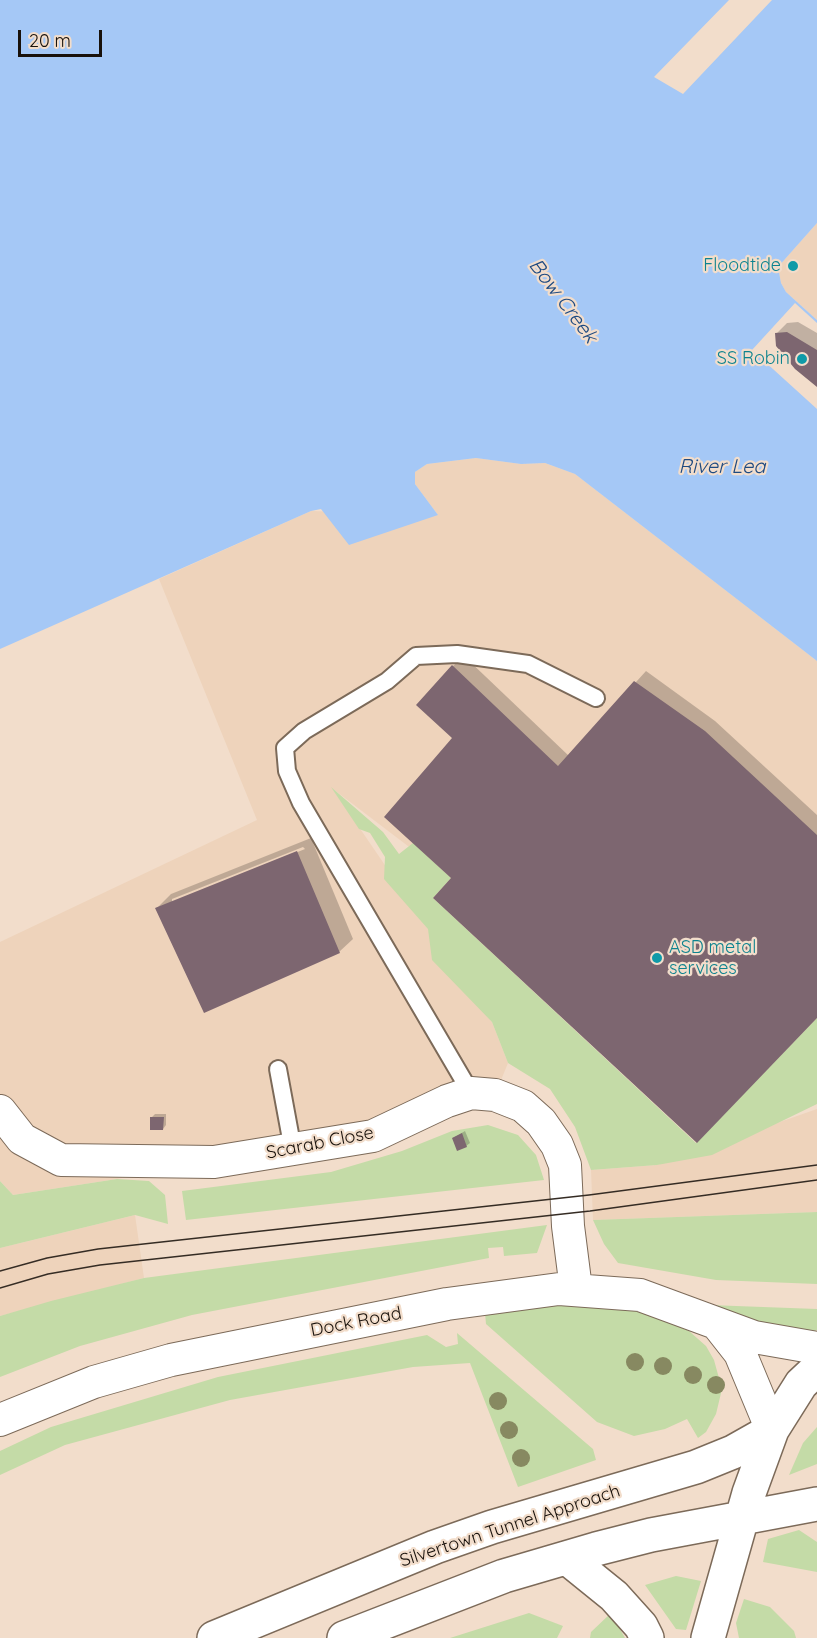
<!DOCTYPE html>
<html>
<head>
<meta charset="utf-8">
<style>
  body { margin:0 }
  #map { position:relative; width:817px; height:1638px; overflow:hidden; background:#f2ddcb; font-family:Quicksand,sans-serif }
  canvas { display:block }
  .scale { position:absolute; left:18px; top:30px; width:84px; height:27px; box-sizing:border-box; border:3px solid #18110b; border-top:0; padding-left:8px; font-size:18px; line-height:21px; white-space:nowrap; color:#18110b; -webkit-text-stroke:4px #f2ddcb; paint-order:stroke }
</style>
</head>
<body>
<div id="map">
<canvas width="817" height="1638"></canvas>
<div class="scale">20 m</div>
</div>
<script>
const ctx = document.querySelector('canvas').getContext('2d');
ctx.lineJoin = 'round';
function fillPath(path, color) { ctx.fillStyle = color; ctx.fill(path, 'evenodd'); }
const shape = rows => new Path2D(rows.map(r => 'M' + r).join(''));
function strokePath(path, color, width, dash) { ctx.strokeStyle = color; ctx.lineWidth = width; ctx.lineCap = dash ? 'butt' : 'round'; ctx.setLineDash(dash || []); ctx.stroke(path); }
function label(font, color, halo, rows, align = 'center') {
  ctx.font = font + ' Quicksand,sans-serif'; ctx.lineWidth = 4.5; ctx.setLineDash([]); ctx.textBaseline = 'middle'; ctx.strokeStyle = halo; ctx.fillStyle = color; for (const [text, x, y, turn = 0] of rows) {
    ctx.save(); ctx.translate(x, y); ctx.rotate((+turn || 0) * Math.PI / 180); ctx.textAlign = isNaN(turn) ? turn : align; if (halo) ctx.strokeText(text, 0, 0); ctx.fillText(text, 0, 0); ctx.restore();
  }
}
const built = shape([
  [817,223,817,320,786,292,781,283,778,267],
  [476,458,521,464,545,463,575,474,817,661,817,1018,697,1143,433,898,450,878,333,789,492,1022,508,1063,495,1095,117,1179,13,1195,0,1181,0,942,257,820,159,579,311,511,438,515,415,484,415,472,427,464],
  [817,1109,817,1212,593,1220,591,1170,657,1165],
  [135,1215,144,1278,0,1316,0,1248]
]);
const green = shape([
  [331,787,383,832,399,854,413,843,451,878,433,898,696,1143,817,1018,817,1104,712,1155,657,1165,591,1170,575,1127,550,1089,508,1063,492,1022,432,960,428,929,384,879,385,857,370,833,359,829],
  [488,1125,518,1135,536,1155,544,1180,186,1220,182,1191,331,1172,402,1151,452,1131],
  [117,1179,149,1181,165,1195,168,1224,135,1215,0,1248,0,1181,13,1195],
  [817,1212,817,1284,716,1280,618,1263,604,1244,593,1220],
  [547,1225,537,1253,504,1256,503,1247,488,1248,489,1258,192,1315,80,1346,0,1377,0,1316,51,1301,144,1278],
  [572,1304,642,1311,689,1331,706,1346,714,1360,722,1389,716,1414,706,1432,698,1438,687,1419,665,1429,634,1436,597,1422,486,1324,485,1313],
  [709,1305,817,1309,817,1330,804,1334,788,1334],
  [457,1333,593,1449,596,1460,518,1487,470,1363,413,1367,230,1400,65,1445,0,1475,0,1451,51,1427,218,1377,427,1335,446,1347,458,1344],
  [817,1427,817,1464,789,1475,803,1443],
  [799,1530,817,1542,817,1572,763,1562,768,1539],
  [676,1576,701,1581,686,1630,676,1629,645,1585],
  [744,1599,770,1607,794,1631,796,1638,739,1638,736,1623],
  [529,1613,563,1626,557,1638,450,1638],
  [611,1613,625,1638,590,1638,591,1632]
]);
const water = shape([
  [0,0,817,0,817,223,778,267,781,283,786,292,817,320,817,661,575,474,545,463,521,464,476,458,427,464,415,472,415,484,438,515,349,545,321,509,311,511,0,649]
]);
const pier = shape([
  [729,0,772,0,683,94,654,77],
  [795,303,817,323,817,409,752,350]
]);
const shadow = shape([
  [798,322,817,333,817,385,777,333,787,323],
  [464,656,569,756,646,671,715,721,817,815,817,1016,453,878,453,666],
  [311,838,353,939,339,952,157,908,171,894],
  [303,847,305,849,172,903,172,899],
  [155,1114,166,1114,166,1125,163,1129,152,1117],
  [465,1131,470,1143,466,1146,453,1138]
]);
const building = shape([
  [787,332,817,350,817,387,795,369,776,346,775,333],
  [452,665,558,766,634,681,705,731,817,835,817,1018,697,1143,433,898,451,878,384,817,452,738,416,705],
  [297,851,340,953,204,1013,155,908],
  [150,1117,164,1117,163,1130,150,1130],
  [462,1133,467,1147,457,1151,452,1138]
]);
const lane = shape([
  [278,1069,293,1150],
  [471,1093,301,803,287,771,285,748,304,731,387,681,416,656,457,654,528,664,596,698]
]);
const street = shape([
  [0,1111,22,1139,61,1160,214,1162,373,1136,447,1101,471,1093,495,1095,523,1106,541,1122,557,1145,565,1165,568,1226,576,1289],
  [718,1325,740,1353,772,1430],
  [0,1420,94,1382,171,1360,447,1304,559,1289,640,1295,754,1337,817,1348]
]);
const highway = shape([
  [567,1558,614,1596,641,1626,647,1638],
  [214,1638,435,1547,492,1527,696,1467,733,1452,772,1430],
  [344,1638,504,1576,596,1549,651,1535,817,1504],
  [708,1638,749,1493,772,1430,801,1384,817,1369]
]);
const tram = shape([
  [0,1271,47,1258,98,1249,589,1195,817,1165],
  [0,1288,48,1274,100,1265,590,1211,817,1180]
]);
const trees = [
  [635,1362],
  [663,1366],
  [693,1375],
  [716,1385],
  [498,1401],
  [509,1430],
  [521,1458]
];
const markers = [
  [793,266,6,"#0f9aa8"],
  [802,359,6,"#0f9aa8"],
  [657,958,6,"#0f9aa8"]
];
const cultureNames = [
  ["Floodtide",781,266],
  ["SS Robin",790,359],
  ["ASD metal",669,948,"left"],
  ["services",669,969,"left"]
];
const streetNames = [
  ["Scarab Close",320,1143,-11],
  ["Dock Road",356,1322,-11],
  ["Silvertown Tunnel Approach",510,1526,-18]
];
const waterNames = [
  ["Bow Creek",563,301,53],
  ["River Lea",722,467]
];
fillPath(built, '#eed3bb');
fillPath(green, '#c4dba7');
fillPath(water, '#a5c8f6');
fillPath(pier, '#f2ddcb');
fillPath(shadow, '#0003');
fillPath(building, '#7d6670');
strokePath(lane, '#7c6a59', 20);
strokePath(street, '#7c6a59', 34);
strokePath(highway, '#7c6a59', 36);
strokePath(lane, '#fff', 16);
strokePath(street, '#fff', 32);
strokePath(highway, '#fff', 33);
strokePath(tram, '#352c24', 1.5);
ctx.fillStyle = '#878961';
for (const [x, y] of trees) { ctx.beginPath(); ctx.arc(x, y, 9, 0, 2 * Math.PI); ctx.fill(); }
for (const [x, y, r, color] of markers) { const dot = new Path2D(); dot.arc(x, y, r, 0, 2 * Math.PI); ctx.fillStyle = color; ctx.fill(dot); strokePath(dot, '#f2ddcb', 2); }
label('18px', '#0d838f', '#f2ddcb', cultureNames, 'right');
label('18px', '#18110b', '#f2ddcb', streetNames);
label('italic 20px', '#1e4a81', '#f2ddcb', waterNames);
</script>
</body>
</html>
